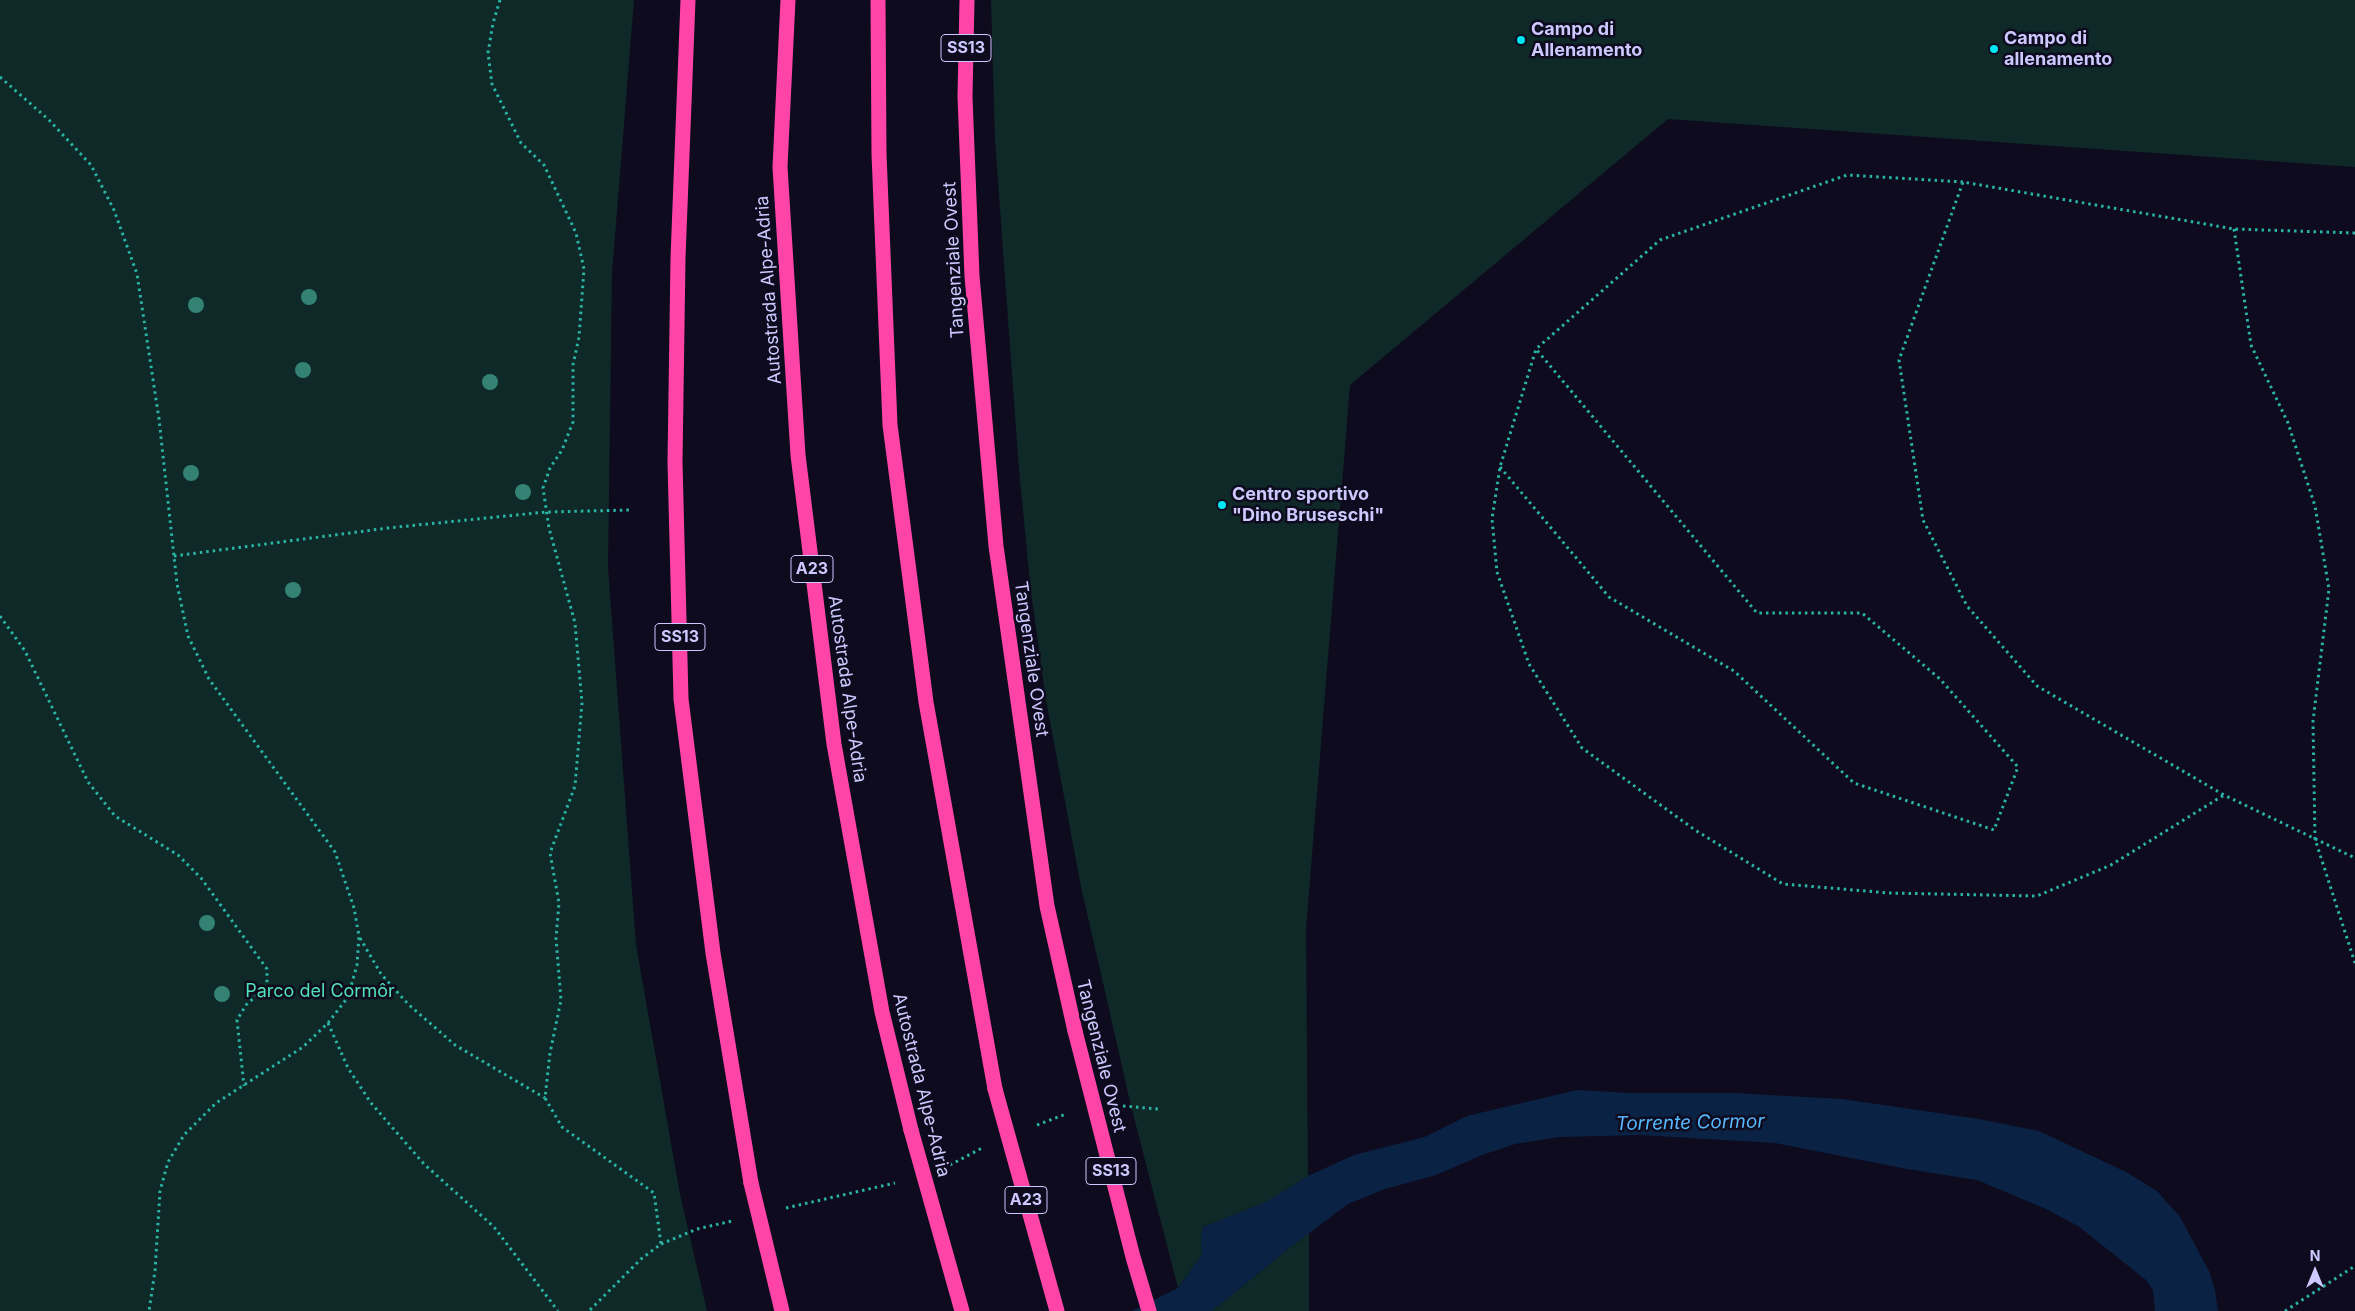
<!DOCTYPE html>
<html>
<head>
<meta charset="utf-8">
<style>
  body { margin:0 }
  #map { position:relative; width:2355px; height:1311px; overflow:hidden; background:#0e0b1f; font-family:Inter,sans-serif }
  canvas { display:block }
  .north { position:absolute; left:2290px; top:1246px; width:50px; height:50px; -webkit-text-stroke:4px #0e0b1f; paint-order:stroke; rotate:0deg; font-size:14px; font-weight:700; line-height:20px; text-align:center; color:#cdc9ff }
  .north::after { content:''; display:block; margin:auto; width:18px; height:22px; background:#cdc9ff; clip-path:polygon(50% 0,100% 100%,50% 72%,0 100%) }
</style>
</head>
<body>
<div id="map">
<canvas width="2355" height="1311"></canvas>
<div class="north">N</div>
</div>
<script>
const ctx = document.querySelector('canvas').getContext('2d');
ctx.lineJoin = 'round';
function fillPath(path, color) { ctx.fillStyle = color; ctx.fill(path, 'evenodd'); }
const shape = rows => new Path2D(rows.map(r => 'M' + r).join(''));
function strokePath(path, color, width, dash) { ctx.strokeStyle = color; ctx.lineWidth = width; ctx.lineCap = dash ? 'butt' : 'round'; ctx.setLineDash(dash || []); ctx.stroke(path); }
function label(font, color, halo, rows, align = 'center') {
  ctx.font = font + ' Inter,sans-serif'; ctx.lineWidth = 5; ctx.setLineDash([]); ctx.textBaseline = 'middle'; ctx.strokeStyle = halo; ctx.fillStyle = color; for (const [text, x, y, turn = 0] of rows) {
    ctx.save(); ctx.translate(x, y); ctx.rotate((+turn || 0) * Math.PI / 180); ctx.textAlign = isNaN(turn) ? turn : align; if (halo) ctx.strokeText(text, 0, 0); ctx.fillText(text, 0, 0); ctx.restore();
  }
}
const green = shape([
  [0,0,634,0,612,273,608,567,636,945,680,1194,707,1311,0,1311],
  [991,0,2355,0,2355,167,1668,119,1350,385,1306,929,1308,1176,1266,1202,1203,1227,1201,1240,1202,1255,1178,1288,1130,1102,1109,1009,1081,887,1046,700,1031,592,1019,470,995,140],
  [1309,1233,1309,1311,1212,1311,1288,1249]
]);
const water = shape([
  [1577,1090,1629,1093,1732,1093,1842,1099,1979,1119,2039,1131,2126,1172,2157,1191,2180,1217,2209,1271,2215,1290,2218,1311,2155,1311,2153,1290,2146,1280,2078,1226,2046,1209,1977,1180,1907,1169,1775,1143,1640,1135,1560,1137,1515,1144,1482,1155,1436,1175,1385,1189,1348,1204,1288,1249,1212,1311,1132,1311,1178,1288,1202,1255,1201,1240,1203,1227,1266,1202,1308,1176,1354,1155,1425,1137,1467,1116]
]);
const path = shape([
  [500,0,493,23,488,53,492,84,521,143,544,165,576,233,584,269,579,337,573,365,573,422,562,450,550,468,543,488,549,528,575,623,582,703,575,786,550,853,559,903,556,938,561,1000,550,1053,545,1098,562,1127,654,1193,661,1244,641,1259,589,1311],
  [0,77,49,120,91,165,114,210,137,274,159,419,177,584,188,636,209,679,335,852,354,908,359,936,357,965,348,997,328,1023,303,1047,216,1103,184,1135,168,1162,160,1191,155,1271,149,1311],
  [1963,182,1847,175,1660,240,1536,349,1500,467,1492,519,1497,572,1529,664,1582,748,1695,830,1783,884,1889,893,2037,896,2111,865,2224,795],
  [2234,229,2251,345,2288,423,2315,506,2329,589,2313,721,2315,839,2355,963],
  [2355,233,2234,229,1963,182,1899,360,1923,520,1967,606,2037,686,2224,795,2355,858],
  [1500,467,1609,597,1734,671,1854,783,1994,830,2018,767,1940,679,1862,613,1757,613,1536,349],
  [174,556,388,528,546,512,629,510],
  [0,616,25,651,88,782,115,816,178,855,201,878,267,969,267,986,246,1005,237,1020,244,1086],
  [360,938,381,974,408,1004,455,1045,545,1098],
  [328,1023,348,1068,371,1103,424,1164,494,1227,558,1311],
  [1123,1106,1158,1109],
  [1037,1125,1066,1114],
  [950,1165,982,1148],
  [786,1208,895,1183],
  [661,1244,697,1229,732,1221],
  [2285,1311,2355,1266]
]);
const highway = shape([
  [688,0,678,258,675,462,681,699,713,953,751,1183],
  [788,0,780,167,798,455,834,744,882,1012,911,1130],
  [878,0,879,154,890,425,926,702,995,1089],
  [967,0,965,97,972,276,996,546,1047,906,1075,1031]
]);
const highwayBridge = shape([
  [1075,1031,1133,1257,1149,1311],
  [995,1089,1057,1311],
  [911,1130,962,1311],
  [751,1183,782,1311]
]);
const trees = [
  [309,297],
  [196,305],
  [303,370],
  [490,382],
  [191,473],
  [523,492],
  [293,590],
  [207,923],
  [222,994]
];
const markers = [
  [1521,40,5,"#00e7f4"],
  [1994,49,5,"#00e7f4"],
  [1222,505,5,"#00e7f4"]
];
const shields = [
  [966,48,50],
  [812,569,42],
  [680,637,50],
  [1111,1171,50],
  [1026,1200,42]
];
const shieldNames = [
  ["SS13",966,48],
  ["A23",812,569],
  ["SS13",680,637],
  ["SS13",1111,1171],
  ["A23",1026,1200]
];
const poiNames = [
  ["Campo di",1531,30],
  ["Allenamento",1531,51],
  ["Campo di",2004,39],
  ["allenamento",2004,60],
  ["Centro sportivo",1232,495],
  ["\"Dino Bruseschi\"",1232,516]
];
const streetNames = [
  ["Tangenziale Ovest",954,260,-93],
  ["Autostrada Alpe-Adria",769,290,-94],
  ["Tangenziale Ovest",1031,659,82],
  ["Autostrada Alpe-Adria",847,689,82],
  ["Tangenziale Ovest",1101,1056,76],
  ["Autostrada Alpe-Adria",921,1085,76]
];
const parkNames = [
  ["Parco del Cormôr",320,992]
];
const waterNames = [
  ["Torrente Cormor",1690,1123,-1]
];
fillPath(green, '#0e2927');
fillPath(water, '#0a2344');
strokePath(path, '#29b4a5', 3, [2.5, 4]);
strokePath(highway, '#ff44a7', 15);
strokePath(highwayBridge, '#ff44a7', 15);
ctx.fillStyle = '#338273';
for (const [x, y] of trees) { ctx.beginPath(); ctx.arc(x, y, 8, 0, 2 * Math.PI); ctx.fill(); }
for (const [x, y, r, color] of markers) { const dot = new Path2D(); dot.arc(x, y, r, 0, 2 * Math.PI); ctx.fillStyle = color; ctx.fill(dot); strokePath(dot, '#0e0b1f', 2); }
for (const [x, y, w] of shields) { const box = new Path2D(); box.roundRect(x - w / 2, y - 13.5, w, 27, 4); ctx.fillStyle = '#0e0b1f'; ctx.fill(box); strokePath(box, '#cdc9ff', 1); }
label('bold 16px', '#cdc9ff', null, shieldNames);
label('bold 18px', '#cdc9ff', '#0e0b1f', poiNames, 'left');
label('18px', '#cdc9ff', '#0e0b1f', streetNames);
label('18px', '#51e3b7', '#0e0b1f', parkNames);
label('italic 19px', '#57b9ff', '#0e0b1f', waterNames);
</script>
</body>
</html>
